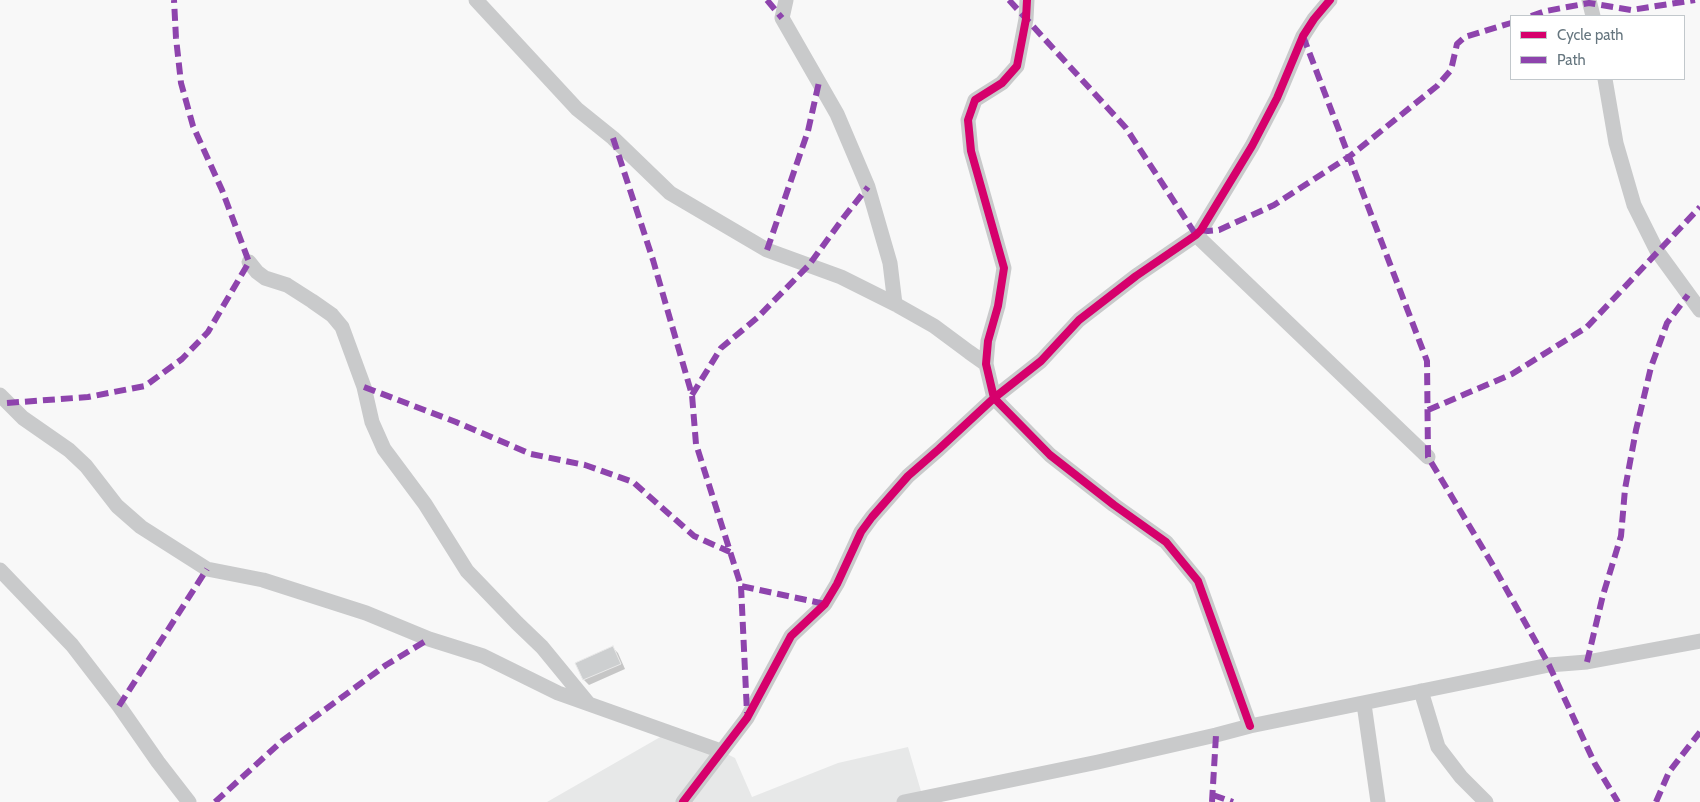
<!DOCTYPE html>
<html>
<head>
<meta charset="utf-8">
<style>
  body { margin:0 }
  #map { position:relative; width:1700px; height:802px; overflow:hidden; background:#f8f8f8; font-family:Cabin,sans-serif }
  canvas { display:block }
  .legend { position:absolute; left:1510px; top:15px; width:175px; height:65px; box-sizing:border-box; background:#fff; border:1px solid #c2c8cc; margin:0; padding:6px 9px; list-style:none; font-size:15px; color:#66767f }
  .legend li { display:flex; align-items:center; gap:10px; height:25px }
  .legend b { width:25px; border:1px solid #c2c8cc }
</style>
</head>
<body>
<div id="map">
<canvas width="1700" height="802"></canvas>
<ul class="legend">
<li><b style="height:6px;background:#d6006c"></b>Cycle path</li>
<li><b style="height:6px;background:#8e44ad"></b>Path</li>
</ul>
</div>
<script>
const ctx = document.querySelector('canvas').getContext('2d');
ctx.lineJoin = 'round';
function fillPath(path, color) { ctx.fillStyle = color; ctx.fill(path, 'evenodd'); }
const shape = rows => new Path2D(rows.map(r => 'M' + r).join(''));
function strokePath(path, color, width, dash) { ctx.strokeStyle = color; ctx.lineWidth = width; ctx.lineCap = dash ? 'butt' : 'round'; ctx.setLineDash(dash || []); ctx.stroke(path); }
const built = shape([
  [669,732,721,751,735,758,752,797,838,763,908,747,923,798,904,802,547,802]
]);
const shadow = shape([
  [613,648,618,653,625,669,589,685,584,680,577,664]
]);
const building = shape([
  [613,646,621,664,583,680,575,663,613,646]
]);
const minor = shape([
  [476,0,577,109,613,138,670,193,767,250,841,277,895,304,934,326,969,352,986,364],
  [786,0,782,18,837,114,868,187,890,263,895,304],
  [1027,0,1026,19,1017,66,1002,83,975,100,968,120,971,151,1004,268,998,306,988,341,986,364,994,398,1050,455,1114,505,1166,542,1198,581,1250,726],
  [1589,0,1593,16],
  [1605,79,1616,143,1634,205,1657,251,1700,310],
  [1196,235,1428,457],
  [249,262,257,272,265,278,287,285,312,301,332,315,342,327,364,387,372,422,384,449,425,504,467,571,517,623,542,647,588,703],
  [0,395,23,418,69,450,86,466,117,506,141,527,207,569,263,580,366,613,429,639,483,656,558,693,721,751],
  [0,570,72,645,119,706,158,762,189,802],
  [1421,691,1438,747,1461,777,1486,802],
  [1364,704,1378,802],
  [683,802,747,718,791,636,825,604,837,584,861,532,872,517,908,476,939,449,994,398,1041,361,1079,320,1136,276,1196,235,1201,230,1252,146,1277,98,1303,36,1314,19,1330,0],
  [904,802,1098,762,1216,735,1250,726,1549,665,1587,662,1700,641]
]);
const quiet = shape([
  [767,0,782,18],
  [1009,0,1126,128,1196,235],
  [1531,16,1546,11,1589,3,1631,10,1695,0],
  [1303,36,1427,361,1428,457,1491,562,1549,665,1595,764,1618,802],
  [613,138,653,260,692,395,696,444,741,586,825,604],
  [1201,230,1208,231,1219,230,1274,205,1350,156,1437,86,1451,70,1457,44,1465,37,1511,23],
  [767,250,808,131,819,82],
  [364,387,456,422,531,454,585,465,633,482,694,536,730,552],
  [692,395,721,348,757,318,809,265,844,217,868,187],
  [7,403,88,397,145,386,182,359,208,332,249,262,222,190,193,126,181,83,176,38,174,0],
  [1428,410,1512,374,1587,327,1700,207],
  [741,586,747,713],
  [1587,662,1603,595,1621,536,1625,489,1636,430,1651,367,1667,323,1688,295],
  [119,706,207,569],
  [1213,795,1233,802],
  [215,802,282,741,386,665,429,639],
  [1212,802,1216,735],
  [1656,802,1669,772,1700,732]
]);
const cycleway = shape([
  [1027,0,1026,19,1017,66,1002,83,975,100,968,120,971,151,1004,268,998,306,988,341,986,364,994,398,1050,455,1114,505,1166,542,1198,581,1250,726],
  [683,802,747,718,791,636,825,604,837,584,861,532,872,517,908,476,939,449,994,398,1041,361,1079,320,1136,276,1196,235,1201,230,1252,146,1277,98,1303,36,1314,19,1330,0]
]);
fillPath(built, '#e7e8e8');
fillPath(shadow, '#0003');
fillPath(building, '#cdcfd0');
strokePath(building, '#e8e8e8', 1);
strokePath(minor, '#c9cacb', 15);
strokePath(quiet, '#8e44ad', 6, [12, 6]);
strokePath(cycleway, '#d6006c', 8);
</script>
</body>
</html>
